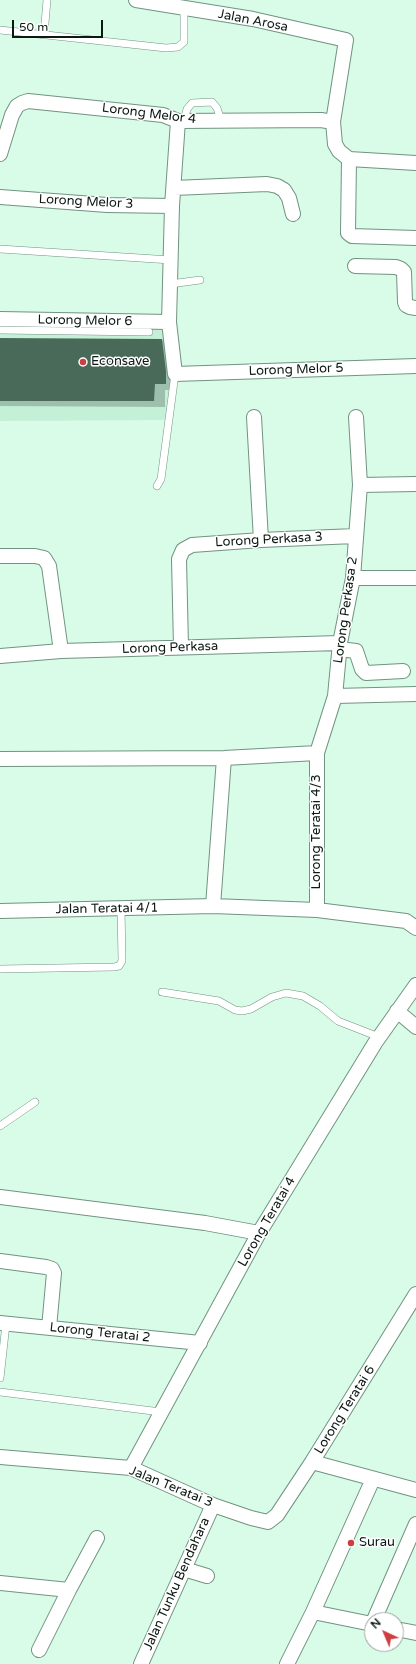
<!DOCTYPE html>
<html>
<head>
<meta charset="utf-8">
<style>
  body { margin:0 }
  #map { position:relative; width:416px; height:1664px; overflow:hidden; background:#d8fce8; font-family:"Varela Round",sans-serif }
  canvas { display:block }
  .north { position:absolute; left:364px; top:1612px; width:40px; height:40px; box-sizing:border-box; background:#fff; border:1px solid #9da3a0; border-radius:50%; rotate:316deg; font-size:11px; font-weight:700; line-height:16px; text-align:center; color:#0b1912 }
  .north::after { content:''; display:block; margin:auto; width:14px; height:18px; background:#cd3e41; clip-path:polygon(50% 0,100% 100%,50% 72%,0 100%) }
  .scale { position:absolute; left:12px; top:20px; width:91px; height:18px; box-sizing:border-box; border:2px solid #0b1912; border-top:0; padding-left:5px; font-size:12px; line-height:14px; white-space:nowrap; color:#0b1912; -webkit-text-stroke:3px #fff; paint-order:stroke }
</style>
</head>
<body>
<div id="map">
<canvas width="416" height="1664"></canvas>
<div class="north">N</div>
<div class="scale">50 m</div>
</div>
<script>
const ctx = document.querySelector('canvas').getContext('2d');
ctx.lineJoin = 'round';
function fillPath(path, color) { ctx.fillStyle = color; ctx.fill(path, 'evenodd'); }
const shape = rows => new Path2D(rows.map(r => 'M' + r).join(''));
function strokePath(path, color, width, dash) { ctx.strokeStyle = color; ctx.lineWidth = width; ctx.lineCap = dash ? 'butt' : 'round'; ctx.setLineDash(dash || []); ctx.stroke(path); }
function label(font, color, halo, rows, align = 'center') {
  ctx.font = font + ' "Varela Round",sans-serif'; ctx.lineWidth = 3; ctx.setLineDash([]); ctx.textBaseline = 'middle'; ctx.strokeStyle = halo; ctx.fillStyle = color; for (const [text, x, y, turn = 0] of rows) {
    ctx.save(); ctx.translate(x, y); ctx.rotate((+turn || 0) * Math.PI / 180); ctx.textAlign = isNaN(turn) ? turn : align; if (halo) ctx.strokeText(text, 0, 0); ctx.fillText(text, 0, 0); ctx.restore();
  }
}
const built = shape([
  [0,322,166,327,171,375,166,420,0,421]
]);
const shadow = shape([
  [0,339,162,340,173,346,176,390,165,390,165,407,0,406]
]);
const building = shape([
  [0,338,162,339,166,371,166,384,155,384,154,401,0,401]
]);
const service = shape([
  [0,30,166,48,178,47,184,42,184,8],
  [44,35,47,0],
  [184,121,187,109,192,103,212,102,217,108,221,120],
  [0,249,171,260],
  [170,284,200,280],
  [0,330,149,332],
  [157,486,161,479,175,374],
  [0,969,114,967,119,966,122,961,121,908],
  [162,992,219,1001,235,1010,242,1011,251,1009,272,997,286,993,303,996,320,1006,338,1021,379,1037],
  [0,1126,35,1102],
  [0,1378,6,1324],
  [0,1392,161,1412]
]);
const minor = shape([
  [136,0,253,19,346,40,333,122,335,144,339,151,349,159,416,163],
  [178,121,172,206,169,322,175,374,416,366],
  [0,154,12,115,17,106,22,103,28,101,163,115,178,121,321,120,333,122],
  [349,159,348,233,352,236,416,238],
  [174,188,267,184,277,186,284,190,289,198,293,214],
  [0,197,107,205,172,206],
  [355,266,396,267,401,269,404,272,405,302,406,305,410,307,416,308],
  [0,319,169,322],
  [254,417,261,540],
  [360,485,416,484],
  [0,556,35,556,44,558,49,566,61,651],
  [353,578,416,578],
  [181,647,179,559,183,550,192,545,261,540,355,536],
  [339,649,356,651,362,669,366,673,403,671],
  [0,656,61,651,340,643],
  [335,696,416,694],
  [0,759,224,758,317,753],
  [213,906,224,758],
  [317,910,317,753,335,696,340,643,353,578,360,485,356,417],
  [0,911,213,906,317,910,406,921,416,928],
  [397,1011,416,1027],
  [0,1197,205,1223,259,1233],
  [0,1261,46,1267,52,1269,54,1273,49,1328],
  [0,1323,200,1343],
  [0,1457,131,1468,213,1505,251,1518,268,1522,277,1515,312,1462,416,1294],
  [312,1462,416,1490],
  [131,1468,259,1233,375,1043,416,985],
  [184,1569,207,1576],
  [0,1583,69,1590],
  [313,1612,372,1624],
  [374,1620,416,1524],
  [396,1629,416,1633],
  [39,1650,69,1590,97,1538],
  [141,1664,213,1505],
  [287,1664,313,1612,373,1479]
]);
const markers = [
  [83,362,4,"#cd3e41"],
  [351,1543,4,"#cd3e41"]
];
const streetNames = [
  ["Jalan Arosa",253,21,11],
  ["Lorong Melor 4",149,114,7],
  ["Lorong Melor 3",86,202,3],
  ["Lorong Melor 6",85,321,1],
  ["Lorong Melor 5",296,370,-2],
  ["Lorong Perkasa 3",269,540,-3],
  ["Lorong Perkasa 2",346,610,-82],
  ["Lorong Perkasa",170,648,-2],
  ["Lorong Teratai 4/3",317,832,-90],
  ["Jalan Teratai 4/1",107,909,-1],
  ["Lorong Teratai 4",267,1222,-60],
  ["Lorong Teratai 2",100,1333,6],
  ["Lorong Teratai 6",345,1410,-58],
  ["Jalan Teratai 3",171,1487,22],
  ["Jalan Tunku Bendahara",177,1584,-66]
];
const poiNames = [
  ["Econsave",91,362],
  ["Surau",359,1543]
];
fillPath(built, '#c4f0d8');
fillPath(shadow, '#0003');
fillPath(building, '#4a6a59');
strokePath(service, '#719381', 8);
strokePath(minor, '#719381', 16);
strokePath(service, '#fff', 7);
strokePath(minor, '#fff', 14);
for (const [x, y, r, color] of markers) { const dot = new Path2D(); dot.arc(x, y, r, 0, 2 * Math.PI); ctx.fillStyle = color; ctx.fill(dot); strokePath(dot, '#fff', 1.5); }
label('13px', '#0b1912', '#fff', streetNames);
label('13px', '#0b1912', '#fff', poiNames, 'left');
</script>
</body>
</html>
